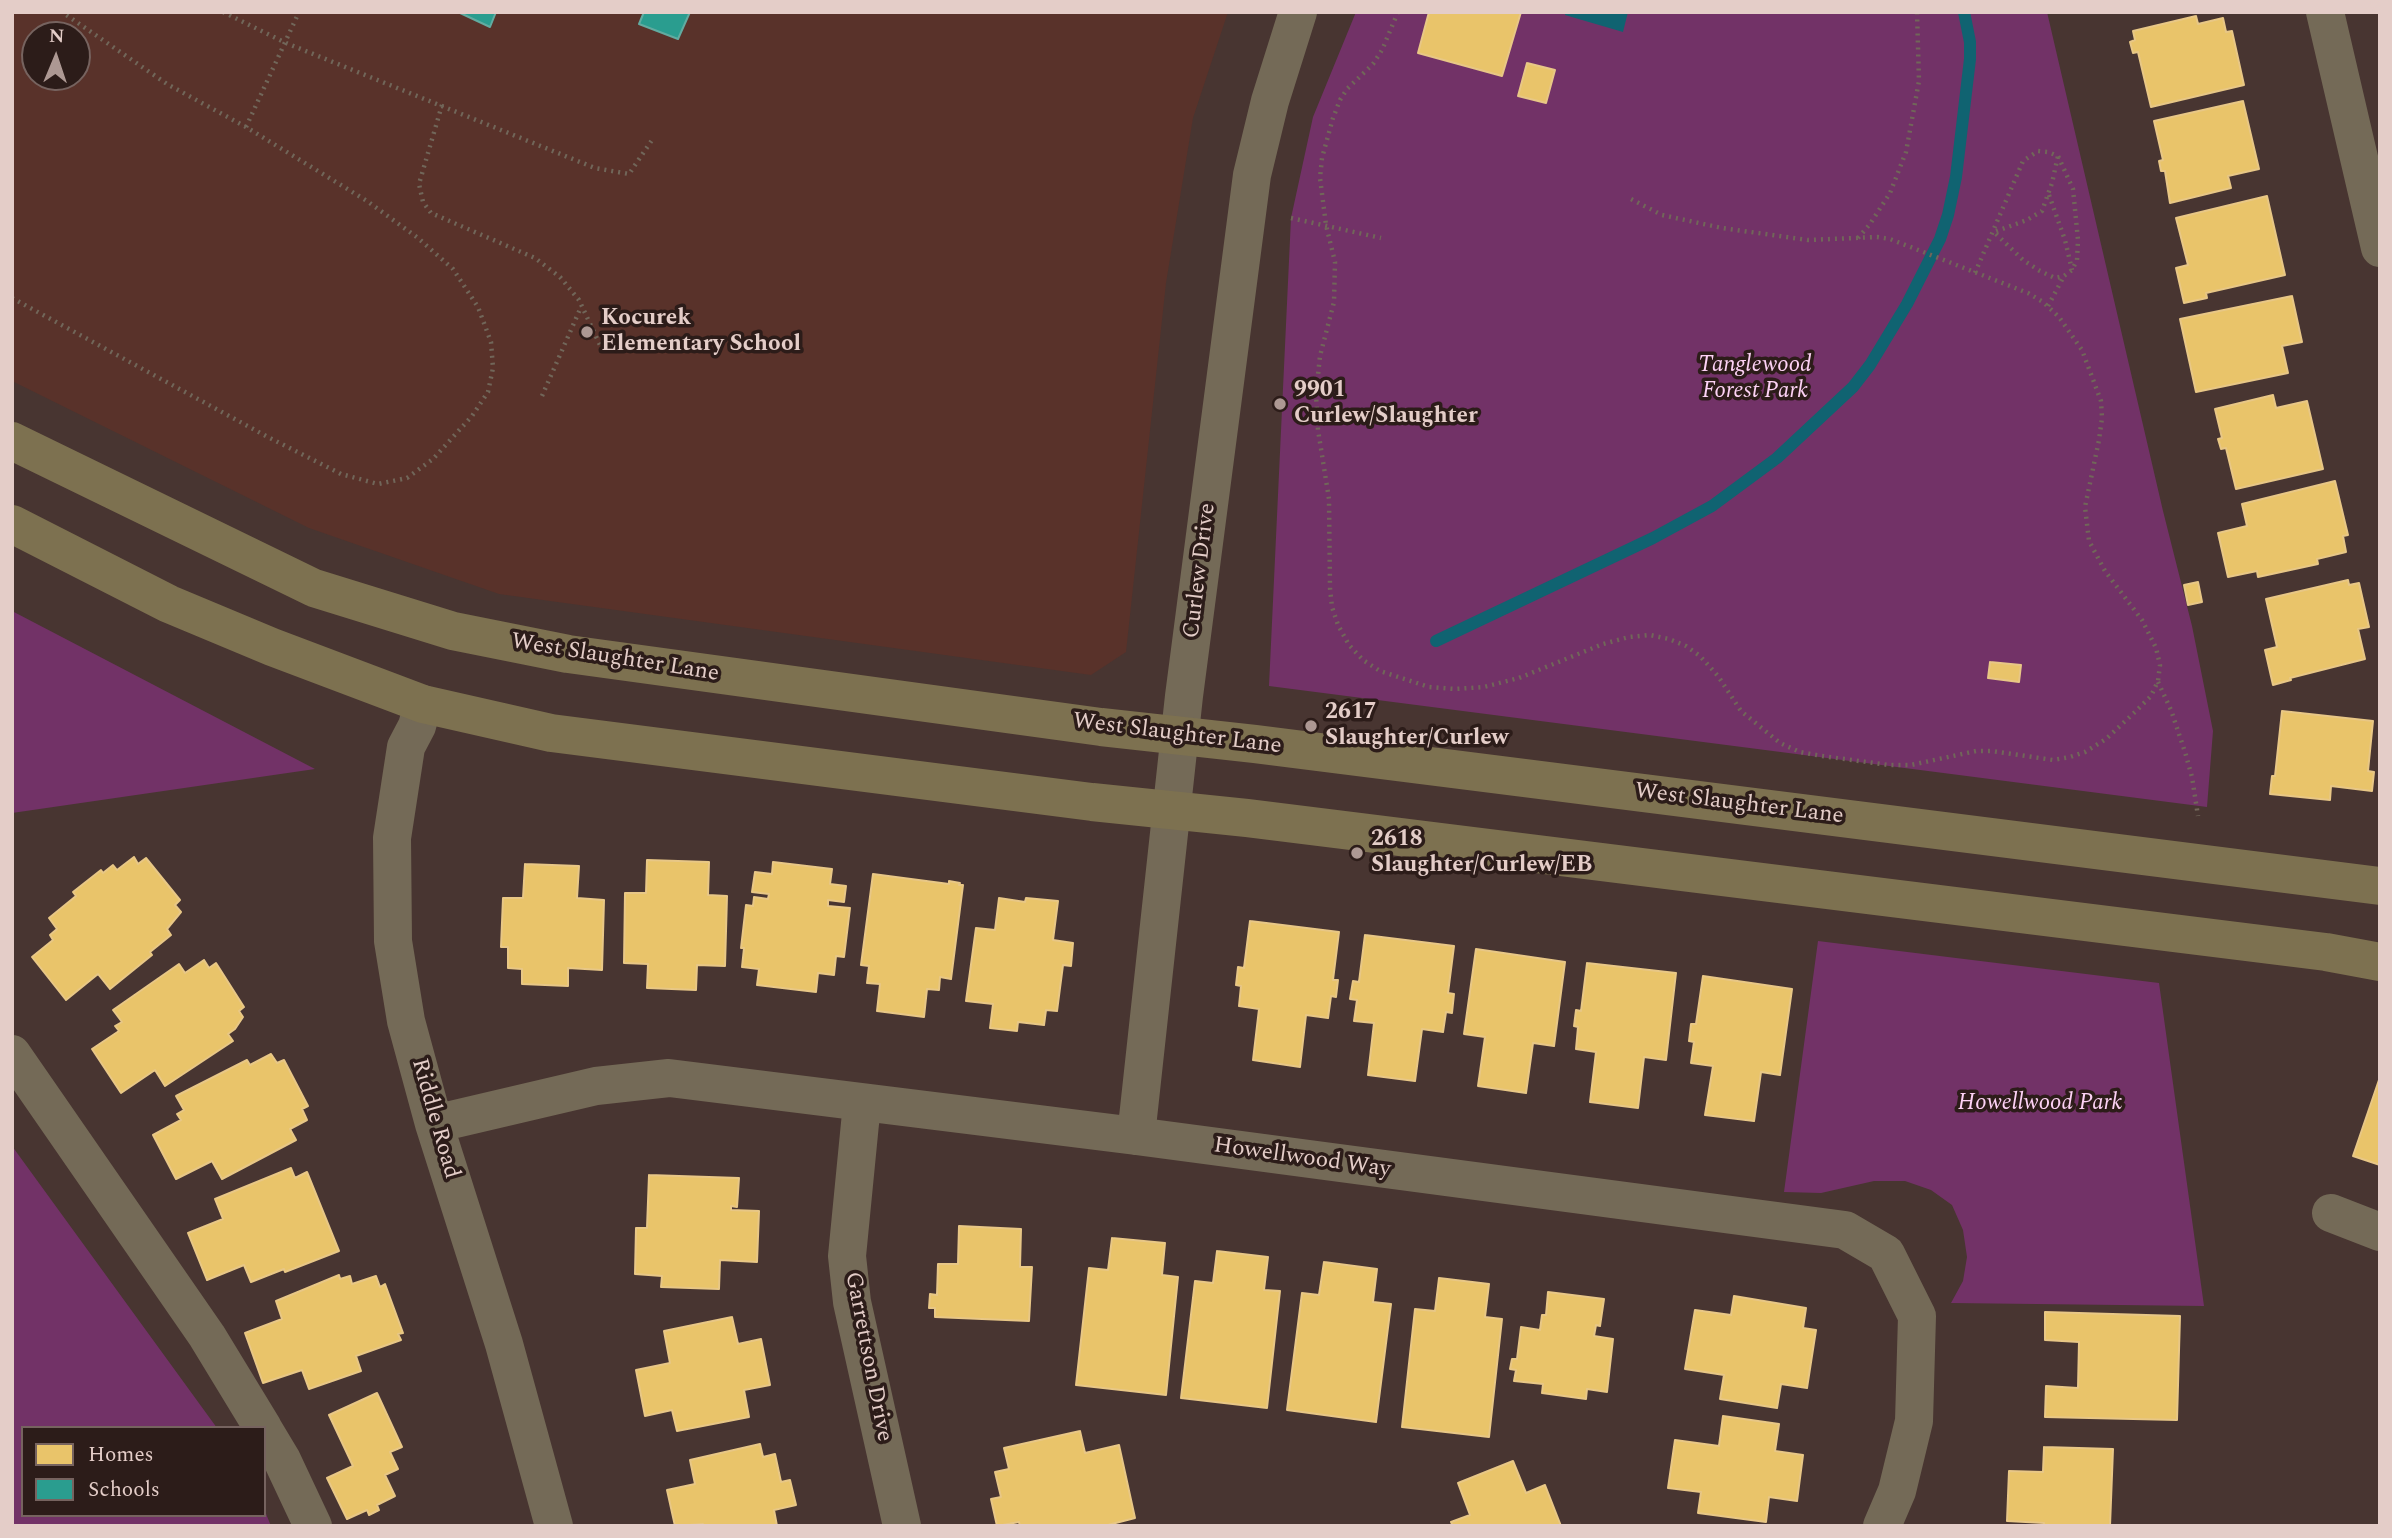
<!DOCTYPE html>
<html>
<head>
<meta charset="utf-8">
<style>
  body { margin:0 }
  #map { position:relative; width:2392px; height:1538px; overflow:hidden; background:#483531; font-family:Spectral,serif }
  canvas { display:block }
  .frame { position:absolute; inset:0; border:14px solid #e4cdc8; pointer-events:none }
  .legend { position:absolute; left:21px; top:1426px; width:245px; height:91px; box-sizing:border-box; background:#2c1c19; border:2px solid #76635f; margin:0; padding:9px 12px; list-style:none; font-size:21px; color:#e4cdc8 }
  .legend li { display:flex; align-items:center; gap:14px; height:35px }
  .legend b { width:35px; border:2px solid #76635f }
  .north { position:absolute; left:21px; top:21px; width:70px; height:70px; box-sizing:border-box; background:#2c1c19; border:2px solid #76635f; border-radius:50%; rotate:2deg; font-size:19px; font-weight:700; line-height:28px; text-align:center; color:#e4cdc8 }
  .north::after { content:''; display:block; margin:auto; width:24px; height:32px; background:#ad9893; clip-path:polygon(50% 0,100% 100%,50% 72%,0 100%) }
</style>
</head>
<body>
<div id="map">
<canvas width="2392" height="1538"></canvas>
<div class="frame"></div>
<ul class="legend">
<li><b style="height:19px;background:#e9c46a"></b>Homes</li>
<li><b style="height:19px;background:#2a9d8f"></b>Schools</li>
</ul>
<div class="north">N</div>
</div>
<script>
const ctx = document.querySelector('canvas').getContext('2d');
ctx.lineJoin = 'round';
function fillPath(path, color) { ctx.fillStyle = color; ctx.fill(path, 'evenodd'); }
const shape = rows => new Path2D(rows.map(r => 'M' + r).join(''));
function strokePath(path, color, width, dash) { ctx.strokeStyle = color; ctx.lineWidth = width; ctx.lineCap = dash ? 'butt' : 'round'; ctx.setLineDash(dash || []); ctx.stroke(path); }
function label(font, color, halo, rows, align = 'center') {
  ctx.font = font + ' Spectral,serif'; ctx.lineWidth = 7; ctx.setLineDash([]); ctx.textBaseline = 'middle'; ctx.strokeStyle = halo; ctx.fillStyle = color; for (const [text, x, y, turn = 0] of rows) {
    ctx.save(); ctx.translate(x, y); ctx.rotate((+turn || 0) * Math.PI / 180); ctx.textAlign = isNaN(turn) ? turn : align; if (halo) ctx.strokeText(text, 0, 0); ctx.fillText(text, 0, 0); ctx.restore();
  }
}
const built = shape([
  [12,12,1228,12,1193,118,1166,283,1126,652,1091,675,499,594,309,528,12,381],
  [35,35,77,35,77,77,35,77]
]);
const green = shape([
  [1356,12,2047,12,2163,511,2192,626,2213,731,2207,807,1269,686,1291,218,1313,117],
  [12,611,315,769,12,813],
  [1818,941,2159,983,2204,1306,1951,1303,1963,1281,1967,1257,1963,1230,1952,1205,1931,1190,1905,1181,1874,1181,1821,1193,1784,1192],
  [12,1146,217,1428,23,1428,23,1515,264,1515,264,1509,271,1526,12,1526]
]);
const water = shape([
  [1566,12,1628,12,1623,32,1565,15]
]);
const homes = shape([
  [1429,12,1521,12,1502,76,1418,53,1429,12],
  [2196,16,2198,24,2223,18,2226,32,2232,31,2244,85,2151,107,2138,52,2133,53,2130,42,2135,40,2133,31,2196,16],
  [1527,63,1555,70,1546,103,1518,96,1527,63],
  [2243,101,2259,169,2228,176,2231,188,2170,203,2165,171,2161,171,2159,161,2163,160,2154,121,2243,101],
  [2267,196,2285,275,2206,293,2207,298,2184,303,2176,268,2188,265,2176,218,2267,196],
  [2292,296,2302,342,2282,346,2288,373,2196,392,2180,319,2292,296],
  [2273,395,2276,408,2307,401,2323,469,2236,489,2226,448,2221,449,2218,439,2222,438,2215,409,2273,395],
  [2335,481,2348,535,2343,536,2346,552,2317,559,2318,564,2258,577,2257,571,2228,577,2218,533,2247,526,2242,504,2335,481],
  [2348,580,2349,585,2359,583,2369,627,2358,629,2365,659,2290,678,2291,680,2273,685,2265,650,2277,647,2266,599,2348,580],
  [2198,582,2202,602,2188,605,2184,585,2198,582],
  [1990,662,2021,665,2019,682,1988,678,1990,662],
  [2282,711,2373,721,2368,771,2374,772,2372,791,2331,786,2330,800,2270,794,2272,776,2275,776,2282,711],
  [134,857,138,864,146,858,180,900,175,905,181,912,167,929,171,935,150,952,152,955,110,989,98,974,66,1000,32,957,53,940,50,935,57,929,49,918,76,896,73,892,101,870,103,873,113,865,117,870,134,857],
  [647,860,709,862,708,895,727,896,725,966,697,965,696,990,647,988,648,964,624,963,625,893,646,893,647,860],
  [773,862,832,869,830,884,846,886,844,902,828,900,828,906,850,908,844,957,836,956,834,975,818,973,816,992,757,985,759,969,742,967,744,948,741,948,746,905,753,906,754,897,768,899,769,894,752,892,755,872,772,874,773,862],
  [525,864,579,866,577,898,604,900,602,970,568,968,568,986,522,984,522,969,508,968,508,947,501,947,503,898,523,898,525,864],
  [873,874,949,884,949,881,960,883,959,885,963,885,951,979,940,977,939,990,927,989,924,1017,877,1011,880,984,867,983,869,966,861,965,873,874],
  [999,898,1025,902,1026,898,1058,901,1053,940,1073,943,1071,966,1063,965,1057,1011,1046,1010,1044,1025,1018,1022,1017,1031,990,1028,993,1004,966,1001,976,928,995,930,999,898],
  [1250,921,1339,932,1333,980,1338,980,1336,997,1331,996,1328,1018,1306,1015,1300,1067,1253,1060,1259,1009,1239,1006,1241,986,1236,985,1238,967,1244,968,1250,921],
  [1365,935,1454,946,1448,993,1454,994,1452,1013,1446,1012,1443,1032,1422,1029,1415,1081,1368,1075,1374,1023,1354,1021,1357,1000,1350,999,1353,981,1359,982,1365,935],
  [1476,949,1565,962,1554,1046,1533,1043,1526,1093,1478,1086,1485,1037,1464,1034,1476,949],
  [204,960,209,968,216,963,244,1007,239,1011,243,1017,235,1029,228,1034,233,1041,165,1086,155,1070,121,1093,92,1049,119,1031,115,1026,122,1022,113,1010,179,964,185,973,204,960],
  [1587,963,1676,973,1666,1060,1644,1057,1638,1108,1590,1102,1596,1052,1576,1049,1578,1027,1574,1026,1576,1010,1581,1011,1587,963],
  [1703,976,1792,989,1780,1075,1761,1072,1754,1121,1705,1115,1713,1066,1691,1063,1694,1042,1689,1041,1691,1024,1696,1024,1703,976],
  [271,1054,277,1063,284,1060,308,1106,302,1109,307,1120,290,1129,296,1140,222,1179,212,1161,176,1179,153,1135,181,1120,177,1114,184,1110,176,1096,247,1060,250,1065,271,1054],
  [2380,1077,2380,1165,2353,1156,2380,1077],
  [291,1168,295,1178,307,1172,339,1251,285,1272,284,1269,251,1282,244,1265,207,1280,188,1233,223,1219,215,1199,291,1168],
  [649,1175,739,1178,737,1207,731,1206,731,1210,759,1211,757,1262,720,1260,719,1289,661,1287,662,1276,635,1274,636,1228,647,1228,649,1175],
  [959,1226,1021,1229,1020,1267,1032,1267,1029,1321,935,1317,935,1308,929,1308,930,1294,937,1295,938,1264,958,1264,959,1226],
  [1112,1238,1165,1243,1162,1275,1178,1277,1166,1395,1076,1385,1089,1268,1108,1270,1112,1238],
  [1217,1251,1268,1257,1264,1290,1280,1291,1267,1408,1181,1398,1195,1281,1213,1283,1217,1251],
  [1324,1262,1377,1269,1373,1302,1391,1304,1376,1422,1287,1410,1302,1293,1319,1295,1324,1262],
  [339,1275,340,1279,350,1276,352,1284,376,1276,380,1287,385,1284,403,1333,398,1334,401,1340,356,1356,361,1371,309,1389,302,1370,263,1383,245,1333,282,1319,276,1301,339,1275],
  [1439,1278,1489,1284,1485,1317,1502,1319,1489,1437,1402,1427,1415,1309,1435,1311,1439,1278],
  [1548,1292,1604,1299,1600,1326,1596,1325,1594,1336,1613,1339,1607,1392,1587,1389,1586,1399,1542,1393,1543,1384,1514,1381,1516,1370,1510,1369,1512,1359,1517,1359,1521,1327,1540,1330,1542,1315,1546,1315,1548,1292],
  [1734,1296,1806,1308,1803,1328,1816,1330,1807,1388,1781,1384,1777,1408,1720,1399,1724,1375,1685,1369,1695,1310,1731,1315,1734,1296],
  [2045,1312,2180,1316,2177,1420,2045,1417,2046,1386,2078,1388,2079,1342,2045,1340,2045,1312],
  [732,1317,738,1344,761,1339,770,1385,744,1390,749,1417,677,1431,672,1410,645,1416,636,1370,670,1363,664,1331,732,1317],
  [377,1393,402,1447,390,1452,398,1469,385,1475,395,1496,377,1505,379,1510,369,1515,367,1510,347,1519,327,1478,353,1466,329,1415,377,1393],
  [1723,1416,1779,1424,1775,1451,1803,1455,1797,1501,1769,1497,1766,1522,1698,1513,1701,1492,1668,1488,1675,1440,1719,1446,1723,1416],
  [1080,1431,1085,1453,1119,1445,1135,1518,1104,1526,1020,1526,1019,1522,997,1526,991,1499,1001,1497,995,1472,1009,1469,1004,1448,1080,1431],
  [760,1444,763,1457,775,1454,781,1482,790,1480,796,1505,774,1510,777,1526,704,1526,703,1524,675,1526,667,1490,695,1484,690,1460,760,1444],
  [2044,1447,2113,1449,2110,1526,2044,1526,2044,1523,2007,1521,2009,1471,2043,1472,2044,1447],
  [1513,1461,1526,1493,1545,1485,1561,1526,1453,1526,1451,1522,1470,1515,1458,1483,1513,1461]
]);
const schools = shape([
  [458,12,496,12,490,27,458,12],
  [644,12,690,12,678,39,639,24,644,12]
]);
const stream = shape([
  [1436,641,1653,538,1712,506,1777,458,1853,387,1870,365,1907,304,1940,239,1948,215,1956,177,1970,59,1970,42,1964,12]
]);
const path = shape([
  [223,12,286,43,595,168,629,174,652,140],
  [1398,12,1382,50,1373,64,1347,89,1340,100,1333,118,1322,158,1320,178,1326,225,1335,262,1334,302,1320,356,1316,394,1318,430,1329,499,1330,588,1332,607,1338,625,1349,645,1363,660,1380,671,1429,687,1455,689,1484,687,1519,678,1603,644,1629,637,1650,635,1669,639,1686,646,1700,656,1718,676,1741,711,1780,743,1800,752,1822,756,1889,765,1911,765,1976,751,1992,751,2053,760,2070,757,2085,752,2106,739,2135,712,2151,696,2158,681,2160,665,2156,648,2142,620,2105,571,2089,541,2085,507,2099,440,2102,418,2101,401,2082,350,2059,317,2043,302,2028,293,1890,239,1877,237,1808,240,1722,228,1662,215,1631,199],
  [442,105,419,184,423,202,431,213,535,258,560,277,579,300,600,345],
  [246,127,299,12],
  [2049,195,2065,240,2072,270],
  [1291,218,1381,238],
  [1858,238,1870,224,1890,193,1906,152,1919,81,1917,12],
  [1975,273,2023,161,2038,151,2048,152,2058,156,2073,189,2078,240,2077,260,2072,270,2064,276,2055,278,2040,271,2023,260,1994,232,2027,220,2042,211,2052,183,2058,156],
  [12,298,266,436,341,474,378,484,407,478,433,459,472,416,488,392,493,368,491,342,478,307,453,269,418,238,367,201,246,127,167,84,62,12],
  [2048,306,2064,276],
  [542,396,581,307],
  [2158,682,2171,710,2185,752,2192,777,2198,816]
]);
const minor = shape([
  [2325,12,2380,248],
  [423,704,417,726,406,747,392,838,393,941,406,1021,434,1124,504,1344,554,1526],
  [12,1054,207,1336,263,1428],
  [862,1103,847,1256,852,1302,902,1526],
  [434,1124,596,1086,669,1078,1136,1136,1845,1230,1886,1254,1917,1316,1914,1421,1897,1491,1882,1526],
  [1136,1136,1184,696,1252,175,1270,101,1298,12],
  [2331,1213,2380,1232],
  [264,1430,282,1460,313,1526]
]);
const major = shape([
  [12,441,314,588,453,631,568,654,1101,727,1255,744,2380,886],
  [12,524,169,604,272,647,423,704,551,733,1092,802,1247,818,2326,952,2380,962]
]);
const markers = [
  [587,332,7,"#ad9893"],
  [1280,404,7,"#ad9893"],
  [1311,726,7,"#ad9893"],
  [1357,853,7,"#ad9893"]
];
const poiNames = [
  ["Kocurek",601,319],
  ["Elementary School",601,345],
  ["9901",1294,391],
  ["Curlew/Slaughter",1294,417],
  ["2617",1325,713],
  ["Slaughter/Curlew",1325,739],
  ["2618",1371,840],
  ["Slaughter/Curlew/EB",1371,866]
];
const parkNames = [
  ["Tanglewood",1755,366],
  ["Forest Park",1755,392],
  ["Howellwood Park",2040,1104]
];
const streetNames = [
  ["Curlew Drive",1201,571,-83],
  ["West Slaughter Lane",615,659,9],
  ["West Slaughter Lane",1177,735,7],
  ["West Slaughter Lane",1739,805,7],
  ["Riddle Road",434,1119,74],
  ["Howellwood Way",1302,1159,8],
  ["Garrettson Drive",867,1357,79]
];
fillPath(built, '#59322a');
fillPath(green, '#723267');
fillPath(water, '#106371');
fillPath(homes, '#e9c46a');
strokePath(homes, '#e8c786', 2);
fillPath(schools, '#2a9d8f');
strokePath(schools, '#62aba0', 2);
strokePath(stream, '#106371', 12);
strokePath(path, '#716659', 4.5, [2, 5]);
strokePath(minor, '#746a57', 38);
strokePath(major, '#7d7150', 38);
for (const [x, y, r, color] of markers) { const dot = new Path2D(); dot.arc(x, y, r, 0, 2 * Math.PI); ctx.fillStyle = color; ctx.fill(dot); strokePath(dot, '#2c1c19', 2.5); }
label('bold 23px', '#e4cdc8', '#2c1c19', poiNames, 'left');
label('italic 23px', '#fdd2f5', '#2c1c19', parkNames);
label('23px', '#e4cdc8', '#2c1c19', streetNames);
</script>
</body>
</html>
